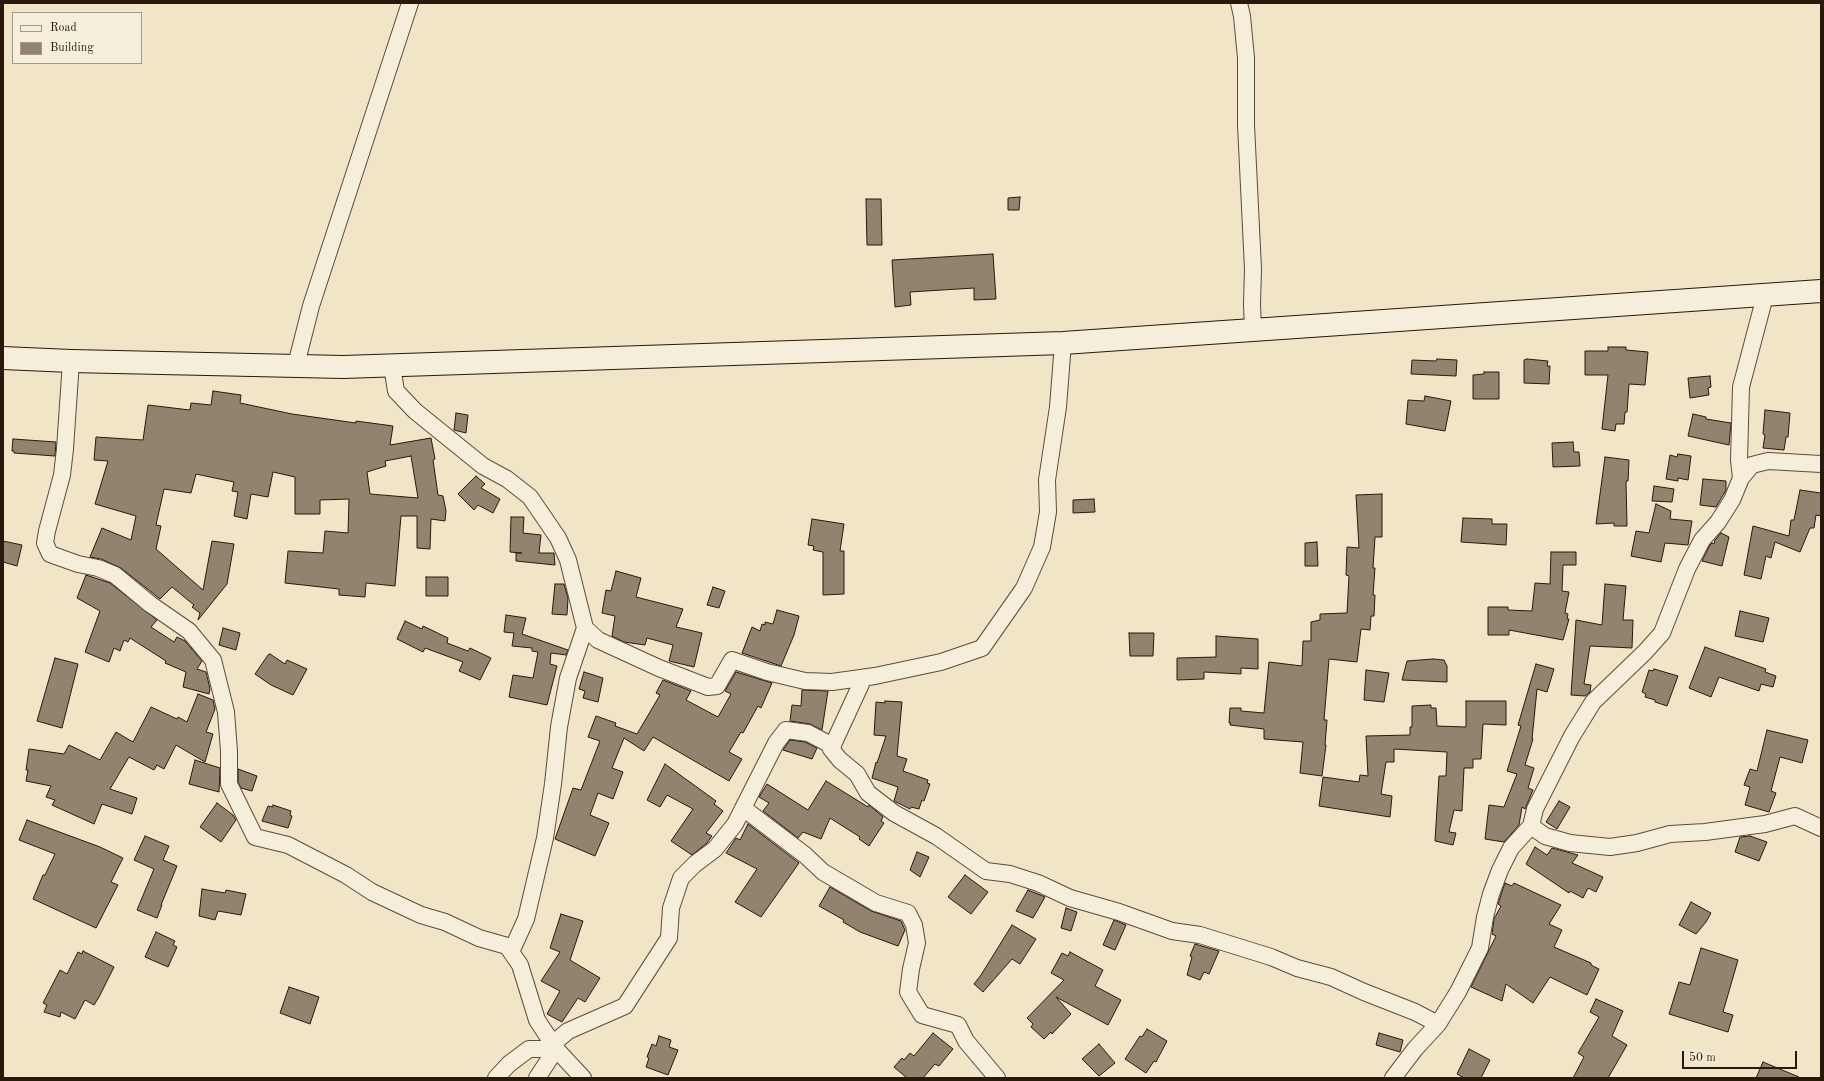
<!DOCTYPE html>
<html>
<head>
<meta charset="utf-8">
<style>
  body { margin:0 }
  #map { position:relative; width:1824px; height:1081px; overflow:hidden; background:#f0e5c6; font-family:"Old Standard TT",serif }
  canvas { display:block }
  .frame { position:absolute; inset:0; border:4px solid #2a180f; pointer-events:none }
  .legend { position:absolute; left:12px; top:12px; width:130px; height:52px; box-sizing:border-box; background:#f5eeda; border:1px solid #a49889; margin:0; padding:5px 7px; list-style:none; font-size:12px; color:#2a180f }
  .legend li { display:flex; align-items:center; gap:8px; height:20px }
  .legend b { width:20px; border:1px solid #a49889 }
  .scale { position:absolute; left:1682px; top:1051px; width:115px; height:18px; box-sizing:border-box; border:2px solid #2a180f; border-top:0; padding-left:5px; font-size:12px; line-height:14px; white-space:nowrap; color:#2a180f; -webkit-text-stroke:3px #f5eeda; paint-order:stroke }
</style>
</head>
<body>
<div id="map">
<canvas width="1824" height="1081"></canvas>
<div class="frame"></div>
<ul class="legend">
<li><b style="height:5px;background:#f5eeda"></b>Road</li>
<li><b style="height:11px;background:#91836e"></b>Building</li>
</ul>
<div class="scale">50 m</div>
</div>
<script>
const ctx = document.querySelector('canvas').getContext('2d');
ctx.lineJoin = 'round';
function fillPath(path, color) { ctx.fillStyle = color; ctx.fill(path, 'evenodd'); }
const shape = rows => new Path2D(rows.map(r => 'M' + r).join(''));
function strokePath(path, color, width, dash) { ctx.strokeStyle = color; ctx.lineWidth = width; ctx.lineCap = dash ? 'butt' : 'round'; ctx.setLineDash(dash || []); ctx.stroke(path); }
const building = shape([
  [1020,197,1019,210,1008,210,1008,198,1020,197],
  [866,199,881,199,882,245,867,245,866,199],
  [993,254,996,299,974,300,974,288,910,292,911,305,895,307,892,260,993,254],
  [1608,347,1626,347,1626,350,1648,352,1645,385,1629,384,1627,412,1625,412,1624,424,1616,424,1615,431,1602,429,1608,375,1585,375,1585,351,1608,351,1608,347],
  [1437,359,1457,360,1456,376,1411,374,1412,360,1436,361,1437,359],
  [1527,359,1548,361,1547,366,1550,366,1549,384,1524,383,1524,360,1527,359],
  [1484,372,1499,372,1499,399,1473,399,1473,375,1484,374,1484,372],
  [1710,376,1711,387,1708,388,1709,395,1690,398,1688,378,1710,376],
  [213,391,241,395,240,403,292,414,356,423,356,421,393,426,390,445,431,438,435,459,433,460,438,495,443,496,446,511,445,521,431,519,430,549,417,548,417,516,401,516,395,586,366,583,365,597,339,595,339,589,285,583,288,551,323,553,325,531,348,533,349,499,320,500,320,514,295,514,295,477,273,472,268,497,251,494,247,519,234,516,238,492,232,491,234,482,196,474,191,493,164,489,156,525,161,526,156,549,203,590,212,541,234,544,227,584,198,620,200,613,192,607,194,605,172,587,160,599,121,568,101,559,90,557,102,528,131,540,136,516,95,504,108,461,94,460,96,437,143,440,148,405,190,410,191,403,211,405,213,391],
  [411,456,418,498,370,494,367,472,386,466,385,461,411,456],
  [1425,396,1451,401,1445,431,1406,424,1408,400,1424,401,1425,396],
  [1765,410,1790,413,1788,437,1786,437,1784,450,1763,448,1765,435,1763,434,1765,410],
  [456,413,468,415,466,433,454,430,456,413],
  [1693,414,1706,417,1706,419,1731,423,1729,445,1688,436,1693,414],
  [13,439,56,442,55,456,14,453,14,451,12,451,13,439],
  [1573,442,1574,452,1579,452,1580,466,1553,467,1552,443,1573,442],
  [1678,454,1691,456,1688,480,1678,478,1678,481,1666,479,1670,455,1677,457,1678,454],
  [1605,457,1629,460,1628,481,1626,481,1627,526,1614,526,1614,523,1596,524,1605,457],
  [476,476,485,484,481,488,500,499,493,513,478,505,474,510,458,494,476,476],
  [1703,479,1726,481,1726,490,1716,507,1700,505,1703,479],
  [1654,486,1674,489,1672,502,1652,501,1654,486],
  [1800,490,1821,493,1821,516,1816,515,1814,528,1810,528,1800,552,1775,542,1771,558,1766,556,1761,579,1744,575,1753,526,1789,536,1791,520,1794,520,1800,490],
  [1382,494,1382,537,1375,537,1373,568,1375,568,1373,595,1375,595,1374,616,1371,616,1370,630,1361,629,1357,662,1329,659,1324,720,1327,720,1325,745,1326,745,1322,776,1300,773,1303,742,1264,739,1264,729,1230,725,1231,723,1229,723,1230,708,1241,708,1241,711,1264,713,1269,662,1302,666,1303,641,1311,641,1311,622,1320,620,1320,614,1347,613,1349,576,1346,575,1347,547,1359,548,1356,495,1382,494],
  [1094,499,1095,512,1073,513,1073,500,1094,499],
  [1656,504,1671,511,1670,519,1692,521,1688,545,1665,543,1661,562,1631,556,1636,531,1649,533,1656,504],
  [511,517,524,517,523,533,541,535,539,553,554,553,555,565,516,561,516,553,522,553,510,552,511,517],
  [1463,518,1492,519,1492,524,1507,524,1506,545,1461,542,1463,518],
  [812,519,844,524,840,551,844,551,844,594,823,595,823,552,813,550,814,546,808,545,812,519],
  [1721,533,1729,537,1722,566,1702,561,1710,545,1712,543,1714,544,1715,540,1721,533],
  [3,541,22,545,17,566,3,562,3,541],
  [1317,542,1318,566,1305,566,1305,543,1317,542],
  [1551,552,1576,552,1576,565,1563,565,1562,591,1569,592,1565,613,1568,614,1567,619,1569,619,1563,640,1509,630,1509,635,1488,635,1488,607,1508,607,1508,610,1532,611,1535,583,1550,584,1551,552],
  [616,571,641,578,636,597,683,609,676,627,702,633,694,667,669,661,673,645,647,638,645,645,624,642,612,636,615,616,602,613,606,590,611,591,616,571],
  [86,575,110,583,157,620,151,627,174,642,177,637,185,641,202,661,197,669,206,672,210,689,209,694,183,687,186,672,165,663,166,661,130,638,128,642,124,640,120,651,114,648,109,662,85,652,100,611,77,598,86,575],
  [426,577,448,577,448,596,426,596,426,577],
  [555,584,564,584,568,598,567,615,552,614,555,584],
  [1605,584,1626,586,1623,620,1633,620,1632,648,1590,646,1584,684,1591,685,1590,692,1585,696,1571,695,1576,620,1602,625,1605,584],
  [713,587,725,591,719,608,707,605,713,587],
  [777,610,799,616,794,635,781,666,742,653,752,627,760,631,762,624,765,625,765,622,773,624,777,610],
  [1740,611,1769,618,1763,642,1735,636,1740,611],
  [506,615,526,618,522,634,568,650,566,655,551,653,550,664,557,666,547,705,509,697,513,675,533,678,538,652,532,651,532,648,512,646,514,633,504,632,506,615],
  [405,621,422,629,423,626,448,638,447,643,468,651,470,648,491,658,480,680,459,671,463,662,425,648,423,652,397,639,405,621],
  [223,628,240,633,236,650,219,645,223,628],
  [1129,633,1154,633,1153,656,1130,656,1129,633],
  [1216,636,1258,639,1258,669,1241,668,1241,674,1204,672,1204,679,1177,680,1177,658,1216,657,1216,636],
  [1705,647,1766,669,1765,672,1776,676,1773,687,1761,684,1759,691,1719,677,1711,697,1689,688,1705,647],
  [270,654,285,664,287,660,307,669,293,695,271,685,255,674,268,655,270,654],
  [55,658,78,664,62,728,37,721,55,658],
  [1433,659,1444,660,1447,666,1447,682,1402,680,1407,661,1433,659],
  [1536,664,1554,669,1547,692,1537,689,1532,739,1533,739,1525,765,1534,768,1528,788,1533,790,1525,809,1522,807,1519,825,1504,842,1485,839,1489,805,1504,807,1517,774,1507,771,1521,726,1518,725,1536,664],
  [1654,669,1678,676,1667,706,1655,702,1655,700,1645,697,1646,694,1642,692,1649,670,1653,671,1654,669],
  [1366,670,1389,673,1384,702,1364,700,1366,670],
  [584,672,603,678,598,702,583,698,585,691,579,689,584,672],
  [736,672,772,683,761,708,758,706,743,733,741,732,729,752,742,759,729,781,653,737,644,751,624,738,612,768,623,772,613,799,598,793,590,815,609,823,595,856,555,839,573,788,581,790,600,741,588,737,596,716,616,723,615,726,637,734,660,695,656,693,663,680,691,691,686,700,718,717,731,694,725,691,736,672],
  [802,690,828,691,822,730,810,724,790,721,792,705,801,706,802,690],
  [198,694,213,700,215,709,206,732,213,734,205,762,176,745,164,769,157,765,154,770,129,757,110,789,137,798,132,814,102,804,94,824,52,805,55,800,46,797,51,786,26,781,28,770,26,770,29,749,64,754,69,745,100,760,116,732,133,742,151,707,177,719,178,717,187,722,198,694],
  [885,701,902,702,897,756,907,759,903,771,928,780,927,783,930,784,924,801,922,800,919,809,911,807,910,809,894,801,898,787,872,778,876,762,877,763,886,736,874,735,876,702,885,703,885,701],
  [1466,701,1506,701,1506,725,1483,724,1481,759,1473,759,1473,768,1464,768,1462,811,1454,810,1449,832,1456,833,1453,845,1435,841,1439,776,1446,776,1447,752,1394,749,1394,762,1386,762,1381,794,1392,796,1390,817,1319,806,1323,777,1359,782,1360,775,1368,776,1366,736,1410,735,1410,727,1412,727,1412,706,1431,705,1431,708,1436,708,1437,726,1466,727,1466,701],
  [1767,730,1808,740,1802,763,1780,757,1771,791,1776,793,1769,812,1745,805,1750,787,1744,785,1750,769,1757,771,1767,730],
  [790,740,805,742,817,748,812,759,783,750,790,740],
  [195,760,220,768,219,792,189,784,195,760],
  [665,764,716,801,714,804,723,811,706,833,712,836,707,843,692,855,671,841,693,809,667,795,660,807,647,800,665,764],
  [238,769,257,776,252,791,241,788,238,782,238,769],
  [826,781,868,807,869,805,883,817,881,821,884,823,869,846,859,839,860,837,830,818,821,839,803,832,798,838,763,811,769,803,759,797,767,784,808,810,826,781],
  [1559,801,1570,807,1557,829,1546,822,1559,801],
  [217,803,233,815,236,820,221,842,200,827,217,803],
  [273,805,291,811,290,815,292,816,288,828,262,821,268,806,273,807,273,805],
  [27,820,100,847,123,858,111,882,118,885,96,928,33,899,43,875,45,875,55,854,19,840,27,820],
  [748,824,799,863,761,917,735,902,757,869,726,853,736,838,740,840,748,824],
  [145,836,169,846,163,860,177,866,161,905,162,905,157,918,137,910,154,869,134,860,145,836],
  [1750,836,1767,842,1759,861,1735,852,1740,837,1750,836],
  [1535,847,1547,855,1552,848,1578,855,1572,863,1603,877,1596,892,1588,888,1583,898,1570,891,1569,893,1526,864,1535,847],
  [917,852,929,857,920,877,910,870,917,852],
  [965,875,988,892,971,914,948,897,965,875],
  [1505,883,1512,886,1514,883,1561,905,1549,924,1562,930,1554,947,1591,963,1591,965,1599,969,1587,995,1550,977,1533,1003,1506,984,1502,1001,1471,987,1496,936,1492,934,1494,919,1501,906,1498,904,1505,883],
  [830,887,871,911,901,921,905,930,898,946,860,932,843,922,844,920,819,906,830,887],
  [202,889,225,893,226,890,246,894,241,915,218,911,215,920,199,916,202,889],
  [1028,890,1045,897,1033,918,1016,911,1028,890],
  [1691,902,1711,913,1706,922,1696,934,1679,925,1691,902],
  [1066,908,1077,912,1071,931,1061,928,1066,908],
  [561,914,583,921,570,960,600,978,585,1002,578,998,562,1022,547,1014,560,991,541,981,560,952,550,948,561,914],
  [1114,920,1126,925,1115,950,1103,945,1114,920],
  [1012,925,1036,939,1020,964,1012,959,983,992,974,984,981,975,1012,925],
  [156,932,175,941,173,945,177,947,168,967,145,957,156,932],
  [1195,944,1219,951,1209,974,1204,972,1200,980,1187,975,1192,957,1190,956,1195,944],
  [1701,948,1738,960,1723,1012,1733,1015,1728,1032,1669,1014,1679,982,1690,985,1701,948],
  [83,951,114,967,99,997,94,1005,85,1000,75,1019,61,1012,60,1017,44,1012,47,1005,43,1003,60,970,67,974,78,952,82,954,83,951],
  [1070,952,1103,970,1095,986,1121,1000,1108,1025,1056,997,1071,1014,1052,1034,1051,1032,1044,1039,1031,1027,1033,1024,1027,1018,1064,980,1051,973,1062,953,1068,956,1070,952],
  [289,987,319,997,310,1024,280,1013,289,987],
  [1596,999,1623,1011,1612,1036,1627,1045,1608,1078,1573,1078,1584,1057,1578,1053,1599,1017,1590,1012,1596,999],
  [1147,1029,1167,1041,1156,1062,1154,1061,1146,1073,1125,1059,1140,1036,1142,1037,1147,1029],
  [933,1033,953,1049,939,1066,935,1064,923,1078,907,1078,894,1067,902,1058,904,1060,910,1053,914,1056,933,1033],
  [1379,1033,1403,1040,1400,1052,1376,1045,1379,1033],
  [659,1036,671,1040,669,1047,678,1050,668,1075,646,1067,649,1058,647,1057,652,1044,656,1046,659,1036],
  [1099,1044,1115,1063,1099,1076,1082,1059,1099,1044],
  [1469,1049,1490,1060,1481,1078,1464,1078,1457,1074,1469,1049],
  [1763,1062,1799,1077,1799,1078,1756,1078,1763,1062]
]);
const street = shape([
  [1239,3,1242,16,1246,58,1246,125,1253,269,1252,304,1253,330],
  [71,361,65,449,62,475,47,531,45,543,50,554,78,564,98,568,115,575,150,604,189,631,213,660,226,712,229,751,229,784,255,837,288,845,346,875,372,892,421,915,445,922,479,938,507,946,520,965,537,1020,556,1049],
  [296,365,311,306,410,3],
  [392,366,396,391,415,411,483,466,507,479,530,497,558,538,568,560,585,628,598,640,659,668,708,687,717,686,732,660,767,672,805,681,832,682,875,676,941,662,982,648,1024,588,1042,547,1048,512,1047,480,1058,407,1063,343],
  [1741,478,1739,460,1741,387,1765,296],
  [862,678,861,684,831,749,840,760,857,774,868,793,894,813,936,836,986,871,1010,874,1038,883,1070,898,1119,912,1172,931,1200,935,1271,957,1297,968,1331,977,1364,992,1415,1012,1438,1024],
  [743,808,805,855,823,872,876,903,908,913,914,925,917,943,911,969,908,992,922,1015,958,1025,966,1041,997,1078],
  [1531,826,1545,836,1570,843,1610,847,1637,843,1670,834,1705,832,1765,824,1795,816,1821,828],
  [511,952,526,919,545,838,553,784,559,727,568,678,585,628],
  [496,1078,509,1064,529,1049,556,1049,583,1078],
  [537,1078,556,1049,556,1041,568,1031,625,1006,669,938,671,908,681,878,695,864,715,849,735,824,776,743,786,730,808,733,833,746],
  [1393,1078,1415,1049,1438,1024,1458,992,1480,948,1485,917,1491,894,1500,870,1511,848,1531,826,1535,809,1572,736,1593,702,1645,652,1662,633,1687,569,1702,540,1718,522,1732,500,1741,478,1752,465,1768,461,1821,464]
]);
const secondary = shape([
  [3,358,71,361,343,367,1063,343,1821,291]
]);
fillPath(building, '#91836e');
strokePath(building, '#2a180f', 1);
strokePath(street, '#5c4b3d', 18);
strokePath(secondary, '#2a180f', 24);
strokePath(street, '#f5eeda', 16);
strokePath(secondary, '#f5eeda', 22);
</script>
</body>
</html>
